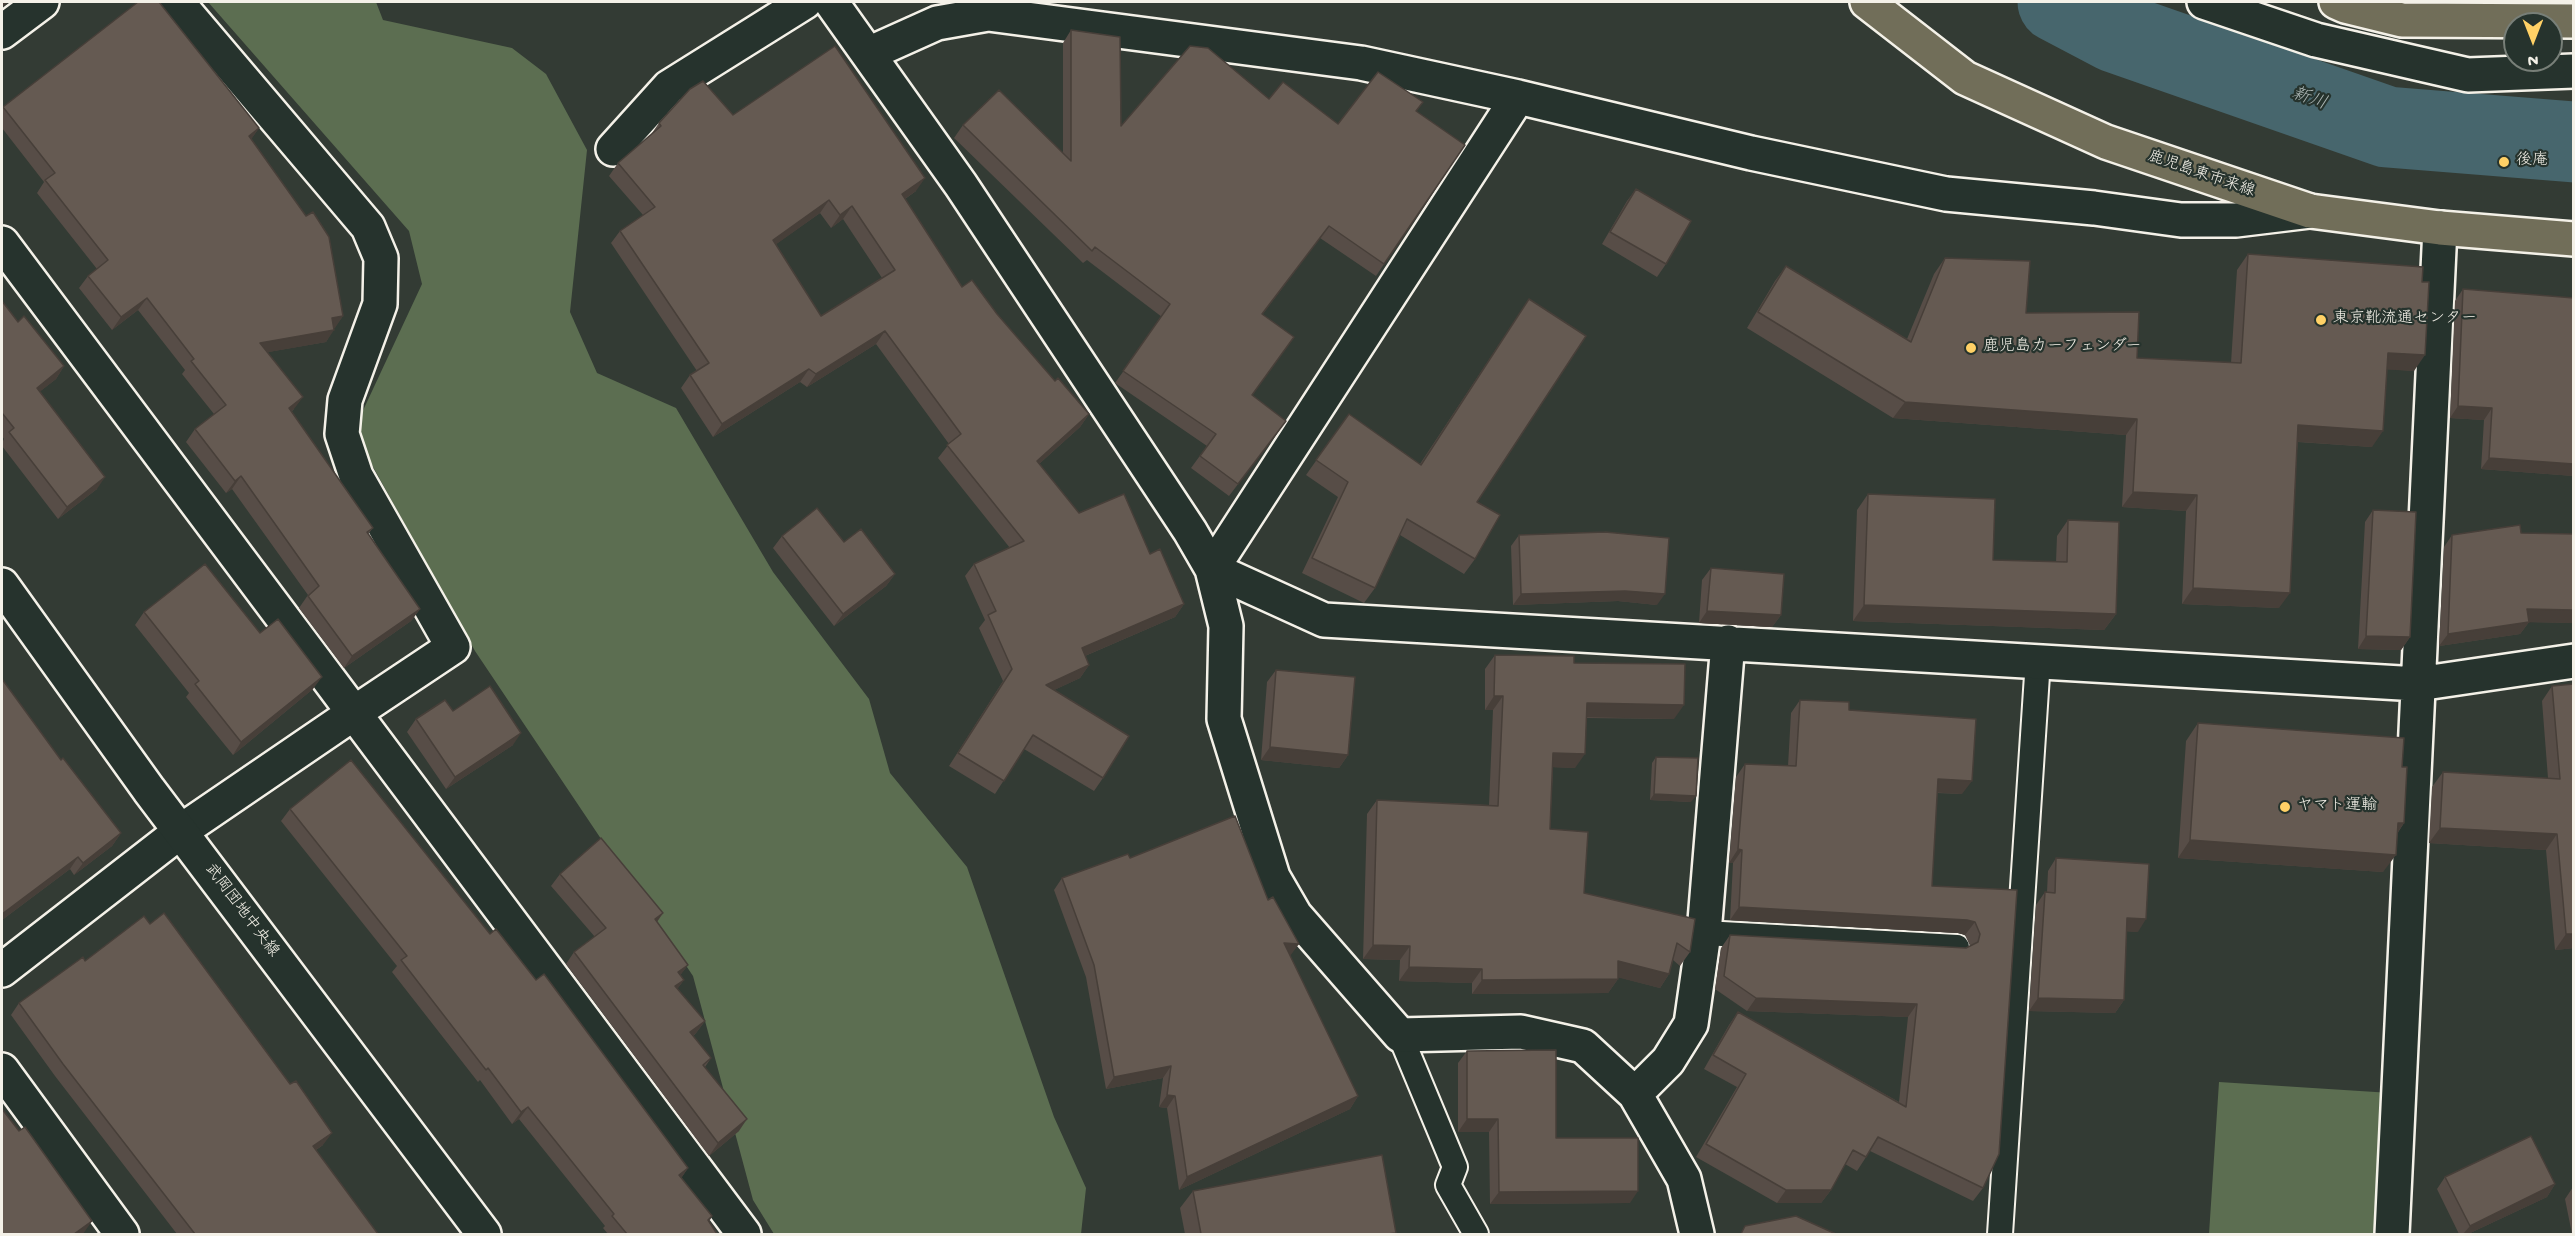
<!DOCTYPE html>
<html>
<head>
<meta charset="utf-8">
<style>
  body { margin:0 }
  #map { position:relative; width:2575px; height:1236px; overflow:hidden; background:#333b34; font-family:"Gochi Hand",sans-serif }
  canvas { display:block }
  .frame { position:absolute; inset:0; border:3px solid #f4f1e8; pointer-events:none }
  .north { position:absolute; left:2503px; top:12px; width:60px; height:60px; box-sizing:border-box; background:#26332d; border:2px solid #787f78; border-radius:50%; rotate:180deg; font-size:16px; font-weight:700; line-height:24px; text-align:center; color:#f4f1e8 }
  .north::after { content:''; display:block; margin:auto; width:21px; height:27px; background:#ffd166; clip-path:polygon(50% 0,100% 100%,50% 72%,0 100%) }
</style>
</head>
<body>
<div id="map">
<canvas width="2575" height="1236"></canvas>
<div class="frame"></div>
<div class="north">N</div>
</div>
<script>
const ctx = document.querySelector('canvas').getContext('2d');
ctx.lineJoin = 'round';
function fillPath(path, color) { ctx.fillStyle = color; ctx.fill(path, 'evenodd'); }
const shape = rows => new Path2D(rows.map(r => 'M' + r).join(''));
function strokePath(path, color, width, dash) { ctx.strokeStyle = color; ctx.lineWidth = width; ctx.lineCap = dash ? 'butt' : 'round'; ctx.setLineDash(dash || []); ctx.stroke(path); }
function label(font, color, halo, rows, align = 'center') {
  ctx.font = font + ' "Gochi Hand","Klee One",sans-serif'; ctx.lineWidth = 4.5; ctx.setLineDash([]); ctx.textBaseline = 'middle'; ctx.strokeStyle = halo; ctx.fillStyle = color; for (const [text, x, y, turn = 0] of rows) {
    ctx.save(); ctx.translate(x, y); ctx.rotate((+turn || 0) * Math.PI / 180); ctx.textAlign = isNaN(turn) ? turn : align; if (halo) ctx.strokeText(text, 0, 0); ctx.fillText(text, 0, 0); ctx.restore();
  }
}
const green = shape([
  [208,2,376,2,383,20,512,48,546,74,587,150,570,312,597,373,676,408,773,572,869,699,890,773,967,867,1054,1117,1086,1188,1081,1234,774,1234,753,1200,693,976,475,651,361,445,359,419,422,284,409,231],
  [2219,1082,2391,1093,2381,1234,2209,1234]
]);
const river = shape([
  [2058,2,2115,32,2387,127,2574,142]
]);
const lane = shape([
  [1704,933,1957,947],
  [1400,1035,1455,1167,1448,1185,1476,1234],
  [2000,1234,2038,660]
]);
const street = shape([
  [177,2,368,227,381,258,380,304,345,400,342,434,356,476,453,647,354,713,744,1234],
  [831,2,961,185,1190,531,1212,569,1324,620,2418,684,2574,661],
  [2204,2,2316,40,2468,75,2574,71],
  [2,32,42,2],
  [868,54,937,23,988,14,1361,63,1518,97,1751,153,1946,194,2094,208,2181,220,2236,220,2310,211],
  [1518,97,1212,569,1226,626,1224,719,1273,877,1295,915,1400,1035,1521,1032,1583,1046,1635,1094,1684,1179,1697,1234],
  [613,149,669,87,805,2],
  [2,243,354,713,181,831,2,970],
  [2,1070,122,1234],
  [1635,1094,1668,1061,1691,1024,1704,933,1728,642],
  [2392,1234,2440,228]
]);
const secondary = shape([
  [2,585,149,790,484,1234]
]);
const primary = shape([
  [1867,2,1965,78,2106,142,2310,211,2440,228,2574,239]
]);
const highway = shape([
  [2336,2,2345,6,2402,20,2574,21]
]);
const wall = shape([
  [1071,30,1121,126,1269,99,1338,124,1416,111,1465,145,1376,276,1320,238,1262,315,1252,395,1286,421,1229,496,1191,468,1207,446,1115,383,1162,317,1087,260,1083,263,954,138,963,125,1063,152,1063,43],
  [3,107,259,128,251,139,343,316,334,328,326,342,268,352,294,409,291,412,373,528,368,534,420,609,411,621,344,668,299,608,308,595,232,489,226,493,186,442,195,429,214,414,182,374,185,370,138,310,112,330,79,288,88,276,97,269,37,193,44,182,2,128,2,110],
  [733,115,916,191,905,199,962,287,997,314,1055,381,1089,414,1080,427,1039,464,1079,513,1150,554,1184,604,1175,617,1085,656,1089,665,1080,678,1054,690,1103,778,1094,791,1024,749,995,794,949,766,1003,681,979,628,985,620,965,576,974,564,1010,548,938,458,949,444,876,344,807,387,800,382,713,437,681,388,690,375,697,371,611,243,620,231,643,215,609,176,618,163,650,136,659,123],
  [820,213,831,228,843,219,882,278,821,316,776,244],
  [1636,189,1666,264,1657,277,1602,244,1627,201],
  [2248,254,2414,371,2387,369,2372,447,2298,442,2279,608,2182,604,2186,511,2122,507,2126,435,1893,418,1747,328,1775,281,1786,266,1907,339,1934,274,1945,258,2026,313,2137,358,2231,363,2237,270],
  [2463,289,2574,298,2574,476,2481,469,2484,420,2450,418,2455,301],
  [1529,299,1477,502,1475,559,1464,574,1400,535,1375,588,1364,603,1302,573,1338,497,1306,475,1349,414,1420,464],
  [2,301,18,322,64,366,56,379,39,392,97,489,58,519,2,446,2,443,4,439,2,436],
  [1868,494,1993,560,2056,562,2057,536,2068,520,2116,614,2104,630,1853,621,1857,510],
  [2373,510,2410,637,2401,650,2358,649,2365,522],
  [2574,534,2574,623,2529,622,2520,634,2439,646,2444,547,2452,535],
  [1519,535,1657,605,1618,601,1513,605,1511,546],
  [782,536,844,542,895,574,886,586,834,626,773,548],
  [1711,568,1781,615,1772,627,1699,623,1702,580],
  [144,612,260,633,313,689,233,755,186,697,189,693,135,625],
  [1495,655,1574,663,1674,719,1586,718,1575,768,1553,767,1550,829,1584,893,1695,919,1690,952,1680,966,1673,960,1669,974,1660,988,1618,977,1618,979,1608,993,1472,994,1472,983,1399,981,1400,960,1363,959,1367,814,1377,800,1489,805,1493,710,1485,710,1485,669],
  [1276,670,1348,755,1339,768,1261,760,1267,682],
  [2,679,61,760,121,833,112,846,74,875,70,869,2,920],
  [2574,684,2574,948,2555,950,2546,850,2429,843,2432,787,2443,772,2548,778,2542,701,2552,686],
  [1800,700,1849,710,1962,794,1937,793,1932,886,2017,890,1983,1188,1973,1201,1870,1151,1857,1171,1845,1164,1831,1190,1821,1203,1777,1203,1696,1157,1737,1087,1704,1069,1729,1025,1738,1012,1899,1102,1908,1017,1747,1011,1715,989,1721,948,1730,935,1966,948,1970,946,1965,935,1958,933,1730,920,1733,863,1729,863,1736,777,1745,764,1788,766,1791,713],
  [453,711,513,745,446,789,407,732,416,719],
  [2198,723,2402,767,2404,823,2397,834,2383,872,2178,858,2186,741],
  [1656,757,1691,802,1650,800,1652,763],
  [290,809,490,934,536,980,688,1168,681,1178,712,1216,709,1222,717,1234,608,1234,603,1228,605,1226,519,1119,512,1124,480,1080,478,1082,392,972,397,966,281,821],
  [1130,858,1268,900,1290,956,1358,1096,1350,1109,1179,1190,1167,1108,1159,1107,1163,1078,1106,1089,1086,977,1054,890,1062,878],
  [2056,858,2138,932,2126,931,2124,1000,2115,1013,2029,1011,2036,905,2045,892,2047,892,2048,871],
  [560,874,663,913,657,922,688,965,680,975,684,980,677,989,705,1021,696,1033,693,1036,711,1058,705,1067,739,1131,709,1156,566,964,574,952,595,937,551,886],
  [85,961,323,1145,316,1150,378,1234,177,1234,55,1076,11,1015,19,1003],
  [1467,1051,1556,1138,1630,1203,1490,1204,1489,1132,1458,1132,1458,1063],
  [2445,1177,2555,1184,2547,1197,2468,1234,2459,1234,2437,1189],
  [2573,1187,2574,1234,2572,1234,2565,1199],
  [1193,1191,1396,1233,1395,1234,1185,1234,1180,1208]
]);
const shadedWall = shape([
  [2,2,9,2,2,7],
  [259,128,250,141,249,136],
  [925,178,916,191,893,207,902,194],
  [829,200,820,213,764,253,773,240],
  [852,206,843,219,831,228,840,215],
  [147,298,138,310,112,330,121,317],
  [343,316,335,328,323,330,332,318],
  [334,330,326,342,252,355,260,343],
  [885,331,876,344,807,387,816,374],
  [2388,353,2425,355,2414,371,2377,369],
  [64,366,56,379,28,401,37,388],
  [809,369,800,382,713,437,722,424],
  [303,397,294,409,280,420,289,408],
  [1905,402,2137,419,2126,435,1893,418],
  [2458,406,2492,408,2484,420,2450,418],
  [1089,414,1080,427,1028,474,1037,461],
  [2298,425,2383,431,2372,447,2287,441],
  [2489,458,2574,464,2574,476,2481,469],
  [241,476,232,489,226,493,235,481],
  [105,477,97,489,58,519,67,507],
  [2133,492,2197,495,2186,511,2122,507],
  [895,574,886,586,834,626,843,614],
  [2193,588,2290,593,2279,608,2182,604],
  [1625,591,1665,594,1657,605,1618,601,1513,605,1521,594],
  [1184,604,1175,617,1073,661,1082,648],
  [1864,605,2116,614,2104,630,1853,621],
  [420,609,411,621,344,668,352,656],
  [2527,609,2574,610,2574,623,2518,622],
  [1707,611,1781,615,1772,627,1699,623],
  [2529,622,2520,634,2439,646,2448,634],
  [2366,636,2410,637,2401,650,2358,649],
  [1089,665,1080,678,1037,698,1046,685],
  [322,677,313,689,233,755,241,742],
  [1494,696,1503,696,1493,710,1485,710],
  [1587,703,1684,705,1674,719,1577,717],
  [521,733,513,745,446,789,455,777],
  [1270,747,1348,755,1339,768,1261,760],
  [1553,753,1585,754,1575,768,1544,767],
  [1938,779,1972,781,1962,794,1928,792],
  [1654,794,1696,796,1691,802,1650,800],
  [2398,823,2404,823,2392,841],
  [2440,828,2557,834,2546,850,2429,843],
  [121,833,112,846,74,875,83,863],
  [2190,840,2396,855,2383,872,2178,858],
  [1738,849,1742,850,1733,863,1729,863],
  [78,857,70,869,2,920,2,914],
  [1739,907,1967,920,1975,922,1965,935,1958,933,1730,920],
  [663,913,654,926,655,919],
  [2127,918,2146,919,2138,932,2118,931],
  [2566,934,2574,934,2574,948,2555,950],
  [1284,943,1299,944,1290,956],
  [1373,945,1410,946,1400,960,1363,959],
  [1618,961,1669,974,1660,988,1608,975],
  [688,965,679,977,678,972],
  [1409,967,1482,969,1472,983,1399,981],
  [1618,979,1608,993,1472,994,1482,980],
  [684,980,675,992,675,986],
  [1756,998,1917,1004,1908,1017,1747,1011],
  [2038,998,2124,1000,2115,1013,2029,1011],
  [705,1021,696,1033,681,1045,690,1032],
  [1171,1066,1163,1078,1106,1089,1114,1077],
  [1167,1095,1175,1096,1167,1108,1159,1107],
  [1358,1096,1350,1109,1179,1190,1187,1177],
  [528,1107,519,1119,512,1124,521,1112],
  [747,1119,739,1131,709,1156,718,1143],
  [1467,1119,1498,1119,1489,1132,1458,1132],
  [332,1133,323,1145,304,1158,313,1146],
  [688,1168,680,1180,679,1175],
  [2555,1184,2547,1197,2468,1234,2463,1234,2470,1226],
  [1786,1190,1831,1190,1821,1203,1777,1203],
  [1638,1191,1630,1203,1490,1204,1499,1192],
  [92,1221,83,1234,74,1234]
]);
const building = shape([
  [138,2,159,2,259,128,249,136,306,216,313,212,329,237,343,316,332,318,334,330,260,343,303,397,289,408,373,528,367,532,420,609,352,656,308,596,319,586,241,476,235,481,195,429,226,405,191,361,194,359,147,298,121,317,88,276,108,260,45,180,55,173,3,107,138,2],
  [1071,30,1120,37,1121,126,1190,46,1208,48,1269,99,1283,82,1338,124,1378,72,1423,102,1416,111,1465,145,1384,264,1329,226,1262,314,1294,337,1252,395,1286,421,1238,484,1200,456,1216,434,1123,371,1170,304,1095,247,1092,251,963,125,999,90,1071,161,1071,30],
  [835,46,925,178,902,194,962,287,972,280,997,314,1055,381,1058,378,1089,414,1037,461,1079,513,1124,494,1150,554,1160,549,1184,604,1082,648,1089,665,1046,685,1129,736,1103,778,1033,735,1004,781,958,753,1012,669,988,615,996,611,974,564,1024,541,947,445,961,434,885,331,816,374,809,369,722,424,690,375,709,363,620,231,655,207,618,163,661,126,659,123,690,89,703,81,733,115,835,46],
  [829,200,840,215,852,206,895,270,821,316,773,240,829,200],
  [1636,189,1691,221,1666,264,1610,232,1636,189],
  [2248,254,2423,267,2422,282,2429,282,2425,355,2388,353,2383,431,2298,425,2290,593,2193,588,2197,495,2133,492,2137,419,1905,402,1758,312,1786,266,1911,342,1945,258,2030,261,2026,313,2139,312,2137,358,2241,363,2248,254],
  [2463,289,2574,298,2574,464,2489,458,2492,408,2458,406,2463,289],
  [1529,299,1586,336,1477,502,1500,515,1475,559,1407,519,1375,588,1312,558,1348,482,1316,460,1349,414,1421,465,1529,299],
  [2,301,18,322,24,316,64,366,37,388,105,477,67,507,9,432,14,428,2,413,2,301],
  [1868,494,1995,499,1993,560,2067,562,2068,520,2119,522,2116,614,1864,605,1868,494],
  [817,508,844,542,861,529,895,574,843,614,782,536,817,508],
  [2373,510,2416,512,2410,637,2366,636,2373,510],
  [2520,525,2521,533,2574,534,2574,610,2527,609,2529,622,2448,634,2452,535,2520,525],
  [1605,532,1669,538,1665,594,1625,591,1521,594,1519,535,1605,532],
  [205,564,260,633,278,619,322,677,241,742,195,684,199,681,144,612,205,564],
  [1711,568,1784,574,1781,615,1707,611,1711,568],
  [1495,655,1574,656,1574,663,1685,664,1684,705,1587,703,1585,754,1553,753,1550,829,1588,832,1584,893,1695,919,1690,952,1677,943,1669,974,1618,961,1618,979,1482,980,1482,969,1409,967,1410,946,1373,945,1377,800,1498,806,1503,696,1494,696,1495,655],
  [1276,670,1355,677,1348,755,1270,747,1276,670],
  [2,679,61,760,63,758,121,833,83,863,78,857,2,914,2,679],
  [2574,684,2574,934,2566,934,2557,834,2440,828,2443,772,2560,779,2552,686,2574,684],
  [490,686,521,733,455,777,416,719,445,700,453,711,490,686],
  [1800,700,1849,702,1849,710,1976,719,1972,781,1938,779,1932,886,2017,890,1999,1154,1983,1188,1878,1137,1866,1157,1853,1150,1831,1190,1786,1190,1706,1144,1746,1074,1713,1055,1738,1012,1906,1107,1917,1004,1756,998,1724,976,1730,935,1966,948,1978,942,1980,934,1975,922,1967,920,1739,907,1742,850,1738,849,1745,764,1796,766,1800,700],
  [2198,723,2404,738,2402,767,2407,767,2404,823,2398,823,2396,855,2190,840,2198,723],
  [1656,757,1698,758,1696,796,1654,794,1656,757],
  [351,760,490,934,496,929,536,980,544,974,688,1168,679,1175,712,1216,708,1220,717,1234,627,1234,612,1216,614,1214,528,1107,521,1112,488,1068,486,1070,401,960,407,956,290,809,351,760],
  [1235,816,1268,900,1273,897,1299,944,1284,943,1358,1096,1187,1177,1175,1096,1167,1095,1171,1066,1114,1077,1094,965,1062,878,1128,854,1130,858,1235,816],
  [601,838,663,913,655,919,688,965,678,972,684,980,675,986,705,1021,690,1032,711,1058,703,1065,747,1119,718,1143,574,952,606,928,560,874,601,838],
  [2056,858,2149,864,2146,919,2127,918,2124,1000,2038,998,2045,892,2055,893,2056,858],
  [164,913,290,1084,296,1081,332,1133,313,1146,378,1234,195,1234,63,1064,19,1003,83,957,85,961,144,916,150,924,164,913],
  [1556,1050,1556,1138,1638,1138,1638,1191,1499,1192,1498,1119,1467,1119,1467,1051,1556,1050],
  [2,1109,19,1131,25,1127,92,1221,74,1234,75,1234,2,1234,2,1109],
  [2531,1136,2555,1184,2470,1226,2445,1177,2531,1136],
  [1382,1155,1396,1233,1388,1234,1201,1234,1193,1191,1382,1155],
  [1796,1216,1836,1234,1741,1234,1745,1226,1796,1216]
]);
const markers = [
  [2504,162,6,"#ffd166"],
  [2321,320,6,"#ffd166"],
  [1971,348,6,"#ffd166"],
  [2285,807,6,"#ffd166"]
];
const poiNames = [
  ["後庵",2516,162],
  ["東京靴流通センター",2333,320],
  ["鹿児島カーフェンダー",1983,348],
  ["ヤマト運輸",2297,807]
];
const streetNames = [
  ["鹿児島東市来線",2201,175,19],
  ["武岡団地中央線",241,911,53]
];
const waterNames = [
  ["新川",2309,100,19]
];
fillPath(green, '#5c6e51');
strokePath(river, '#47666d', 81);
strokePath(lane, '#f4f1e8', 28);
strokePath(street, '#f4f1e8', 38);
strokePath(secondary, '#f4f1e8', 38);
strokePath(primary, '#f4f1e8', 38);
strokePath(highway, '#f4f1e8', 38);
strokePath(lane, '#26332d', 24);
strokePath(street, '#26332d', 33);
strokePath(secondary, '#26332d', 33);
strokePath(primary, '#716e59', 33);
strokePath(highway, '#716e59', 33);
fillPath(wall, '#574d47');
fillPath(shadedWall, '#473f39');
fillPath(building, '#655a52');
strokePath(building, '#473f39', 1.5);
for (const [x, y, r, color] of markers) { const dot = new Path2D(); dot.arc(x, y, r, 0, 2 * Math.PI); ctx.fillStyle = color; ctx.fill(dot); strokePath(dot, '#26332d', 2); }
label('16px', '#f4f1e8', '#26332d', poiNames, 'left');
label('16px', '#f4f1e8', '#26332d', streetNames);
label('italic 18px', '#afb9b7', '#26332d', waterNames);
</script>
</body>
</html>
